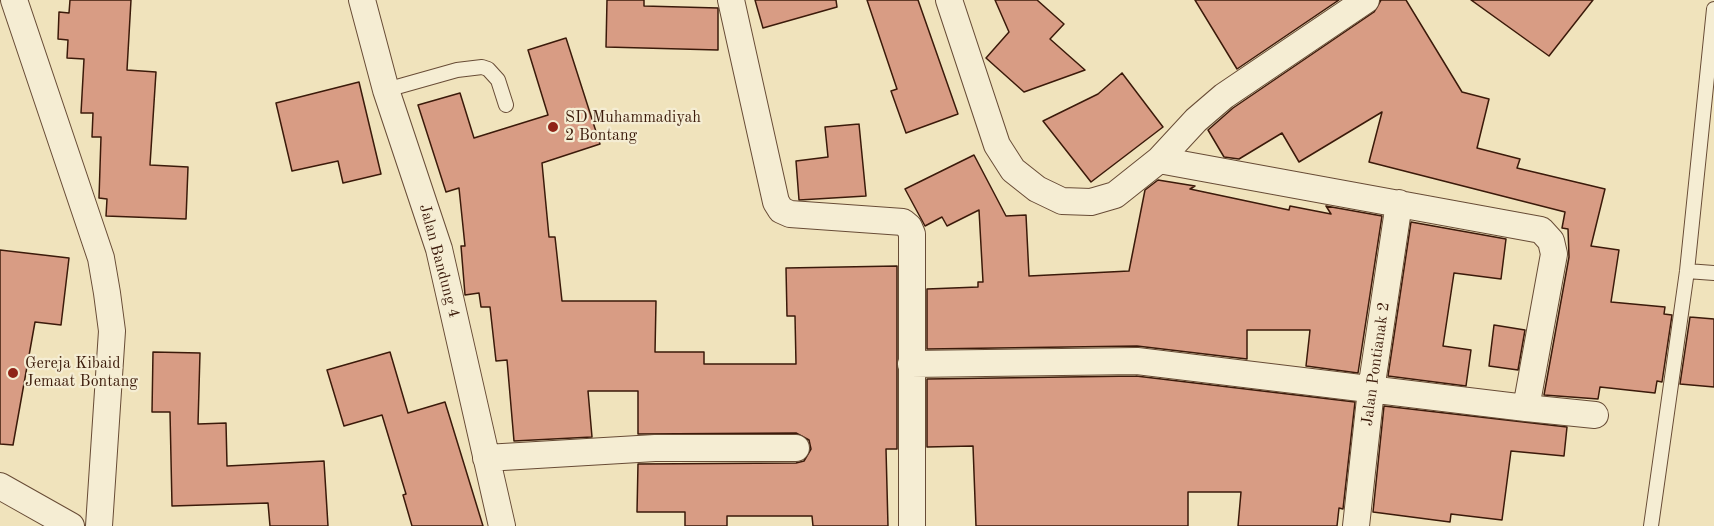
<!DOCTYPE html>
<html>
<head>
<meta charset="utf-8">
<style>
  body { margin:0 }
  canvas { display:block; background:#f0e3bc }
</style>
</head>
<body>
<canvas width="1714" height="526"></canvas>
<script>
const ctx = document.querySelector('canvas').getContext('2d');
ctx.lineJoin = 'round';
function fillPath(path, color) { ctx.fillStyle = color; ctx.fill(path, 'evenodd'); }
const shape = rows => new Path2D(rows.map(r => 'M' + r).join(''));
function strokePath(path, color, width, dash) { ctx.strokeStyle = color; ctx.lineWidth = width; ctx.lineCap = dash ? 'butt' : 'round'; ctx.setLineDash(dash || []); ctx.stroke(path); }
function label(font, color, halo, rows, align = 'center') {
  ctx.font = font + ' "Old Standard TT",serif'; ctx.lineWidth = 4.5; ctx.setLineDash([]); ctx.textBaseline = 'middle'; ctx.strokeStyle = halo; ctx.fillStyle = color; for (const [text, x, y, turn = 0] of rows) {
    ctx.save(); ctx.translate(x, y); ctx.rotate((+turn || 0) * Math.PI / 180); ctx.textAlign = isNaN(turn) ? turn : align; if (halo) ctx.strokeText(text, 0, 0); ctx.fillText(text, 0, 0); ctx.restore();
  }
}
const building = shape([
  [70,0,131,0,127,70,156,72,150,165,188,167,186,219,106,216,107,199,99,198,101,137,92,137,93,113,81,113,84,59,67,58,68,40,58,39,59,12,69,13,70,0],
  [607,0,644,0,644,6,718,8,718,50,606,47,607,0],
  [755,0,836,0,837,7,763,28,755,0],
  [867,0,918,0,958,114,906,133,891,91,897,89,867,0],
  [995,0,1037,0,1064,24,1050,39,1085,70,1024,92,986,58,1009,32,995,0],
  [1195,0,1339,0,1237,69,1195,0],
  [1381,0,1406,0,1462,92,1489,99,1477,148,1520,159,1517,168,1605,189,1591,246,1619,250,1611,302,1665,307,1664,314,1672,315,1662,382,1657,381,1655,393,1600,387,1598,399,1544,395,1569,257,1568,229,1562,228,1565,212,1369,162,1382,112,1299,162,1282,133,1239,159,1224,157,1208,130,1233,108,1374,12,1381,0],
  [1471,0,1593,0,1549,56,1471,0],
  [566,38,600,144,542,163,549,237,555,237,562,301,656,301,655,352,704,352,704,364,796,364,795,316,787,316,786,268,897,266,897,449,886,449,888,526,813,526,812,516,727,516,727,526,685,526,685,512,637,512,638,464,796,463,804,461,811,449,809,440,796,433,638,434,638,391,588,391,592,437,514,441,507,360,496,361,490,307,481,307,479,293,465,295,461,246,465,246,459,188,446,192,418,105,460,93,474,138,548,115,528,50,566,38],
  [1122,73,1163,127,1091,182,1043,121,1098,94,1122,73],
  [359,82,381,174,343,183,338,161,292,171,276,103,359,82],
  [859,124,866,196,799,200,796,161,828,157,825,127,859,124],
  [974,155,1006,216,1026,215,1029,276,1129,271,1145,190,1158,180,1195,186,1190,189,1289,210,1290,206,1331,214,1326,206,1382,216,1358,373,1306,366,1310,330,1247,330,1247,359,1137,346,927,349,927,289,978,287,978,282,983,282,979,210,947,226,942,217,925,226,905,189,974,155],
  [1411,222,1506,239,1501,279,1454,273,1443,346,1471,350,1466,386,1388,376,1411,222],
  [0,250,69,258,61,325,35,322,13,445,0,444,0,250],
  [1690,317,1714,319,1714,387,1680,384,1690,317],
  [1494,325,1525,330,1518,370,1489,366,1494,325],
  [153,352,200,353,198,424,226,423,227,466,324,461,328,526,270,526,268,503,172,506,170,412,152,412,153,352],
  [390,352,408,413,445,402,483,526,412,526,403,495,406,494,382,415,344,426,327,370,390,352],
  [1136,376,1355,402,1343,509,1339,508,1337,526,1238,526,1241,492,1188,492,1188,526,976,526,973,446,927,447,927,379,1136,376],
  [1384,406,1567,427,1564,456,1511,451,1502,520,1451,514,1450,522,1373,512,1384,406]
]);
const lane = shape([
  [386,90,457,70,482,67,488,69,498,80,506,105],
  [1687,271,1714,273],
  [1651,526,1687,271,1714,9]
]);
const street = shape([
  [14,0,101,258,107,293,112,331,99,526],
  [362,0,386,90,439,249,502,526],
  [731,0,776,202,781,210,790,214,903,222,909,227,912,234,912,526],
  [949,0,997,145,1013,170,1037,189,1062,201,1091,202,1115,195,1159,160,1196,120,1224,96,1366,0],
  [911,364,1137,361,1526,408,1554,254,1551,241,1541,230,1159,160],
  [1526,408,1595,415],
  [486,458,655,448,796,448],
  [0,486,71,526],
  [1356,526,1371,390,1399,203]
]);
const markers = [
  [553,127,6,"#8f2418"],
  [13,373,6,"#8f2418"]
];
const poiNames = [
  ["SD Muhammadiyah",565,118],
  ["2 Bontang",565,136],
  ["Gereja Kibaid",25,364],
  ["Jemaat Bontang",25,382]
];
const streetNames = [
  ["Jalan Bandung 4",439,261,75],
  ["Jalan Pontianak 2",1376,364,-82]
];
fillPath(building, '#d89c84');
strokePath(building, '#3b1a0a', 1.5);
strokePath(lane, '#684c36', 16);
strokePath(street, '#684c36', 28);
strokePath(lane, '#f5edd3', 14);
strokePath(street, '#f5edd3', 26);
for (const [x, y, r, color] of markers) { const dot = new Path2D(); dot.arc(x, y, r, 0, 2 * Math.PI); ctx.fillStyle = color; ctx.fill(dot); strokePath(dot, '#f5edd3', 2); }
label('16px', '#3b1a0a', '#f5edd3', poiNames, 'left');
label('16px', '#3b1a0a', '#f5edd3', streetNames);
</script>
</body>
</html>
